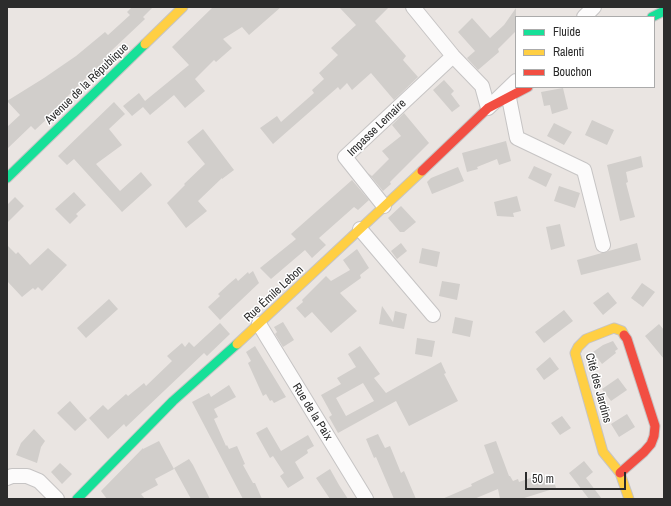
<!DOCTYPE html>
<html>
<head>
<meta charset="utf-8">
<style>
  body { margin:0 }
  #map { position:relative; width:671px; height:506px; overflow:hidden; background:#eae5e2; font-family:"Archivo Narrow",sans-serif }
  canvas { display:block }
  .frame { position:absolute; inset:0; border:8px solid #2c2c2c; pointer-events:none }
  .legend { position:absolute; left:515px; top:16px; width:140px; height:72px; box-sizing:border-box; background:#fff; border:1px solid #ababab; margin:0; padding:5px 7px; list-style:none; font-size:12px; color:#2c2c2c }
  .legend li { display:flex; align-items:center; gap:8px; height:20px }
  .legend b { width:20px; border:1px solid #ababab }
  .scale { position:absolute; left:525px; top:472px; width:101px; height:18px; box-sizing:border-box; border:2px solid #2c2c2c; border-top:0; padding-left:5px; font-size:12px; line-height:14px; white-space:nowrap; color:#2c2c2c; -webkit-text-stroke:3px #fff; paint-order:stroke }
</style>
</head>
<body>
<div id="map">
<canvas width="671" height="506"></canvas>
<div class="frame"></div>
<ul class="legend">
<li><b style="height:5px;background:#16e098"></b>Fluide</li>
<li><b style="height:5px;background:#ffcf43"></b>Ralenti</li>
<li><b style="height:5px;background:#f24e42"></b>Bouchon</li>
</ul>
<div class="scale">50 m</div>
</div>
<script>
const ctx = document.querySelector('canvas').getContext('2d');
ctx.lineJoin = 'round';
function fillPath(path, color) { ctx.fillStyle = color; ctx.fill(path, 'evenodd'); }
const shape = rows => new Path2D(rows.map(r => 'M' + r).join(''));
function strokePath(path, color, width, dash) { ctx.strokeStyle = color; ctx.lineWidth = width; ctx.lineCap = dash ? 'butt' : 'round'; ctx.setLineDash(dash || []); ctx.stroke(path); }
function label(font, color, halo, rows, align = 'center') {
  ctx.font = font + ' "Archivo Narrow",sans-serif'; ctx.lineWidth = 3; ctx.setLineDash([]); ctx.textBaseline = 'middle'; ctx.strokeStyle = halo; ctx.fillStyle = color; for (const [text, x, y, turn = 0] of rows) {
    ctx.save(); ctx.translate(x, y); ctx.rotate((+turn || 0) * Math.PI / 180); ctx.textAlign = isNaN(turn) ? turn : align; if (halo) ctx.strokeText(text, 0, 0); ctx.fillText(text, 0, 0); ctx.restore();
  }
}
const building = shape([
  [132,7,153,7,143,17,145,19,110,52,113,56,92,76,90,74,66,98,67,99,59,105,60,107,35,130,31,126,7,149,7,127,20,115,7,101,44,78,76,56,105,32,108,35,130,15,127,12],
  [213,7,281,7,249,35,242,27,223,39,232,48,216,62,214,60,195,79,205,91,185,108,174,95,150,115,143,107,132,116,123,106,139,93,145,101,189,65,172,47],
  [339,7,389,7,375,21,406,56,403,60,418,77,394,100,371,73,352,90,347,83,340,90,338,87,273,144,260,128,277,116,281,122,314,93,312,90,324,79,319,73,338,55,331,48,356,25],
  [516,8,516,31,498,49,499,52,478,70,467,58,475,51,458,32,472,18,490,38,504,25],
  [444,80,454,91,451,94,460,106,452,112,433,90],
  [563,88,568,109,552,114,550,105,544,106,541,92],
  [114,102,125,114,109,129,122,145,96,164,120,191,141,172,152,185,122,212,74,159,67,165,58,156],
  [404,113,429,143,390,182,391,184,383,191,368,173,372,176,389,159,382,151,401,136,392,125],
  [592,120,614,130,607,145,585,135],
  [554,123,572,132,564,145,547,136],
  [203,129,234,170,222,179,222,178,198,201,207,211,186,228,167,203,185,185,184,184,205,164,187,142],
  [506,141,511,161,499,165,497,159,477,167,478,169,467,172,462,153],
  [641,156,643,167,626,172,628,182,626,183,635,217,620,221,607,165],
  [534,166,552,174,546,187,528,178],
  [458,167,464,181,432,194,427,182,431,178],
  [352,180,369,200,358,210,354,207,319,238,326,245,312,258,305,250,271,279,260,268,296,239,291,234],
  [559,186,580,193,575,208,554,201],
  [74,192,86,205,76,214,78,216,70,224,55,209],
  [517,196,521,211,513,213,514,217,497,216,494,202],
  [15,197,24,206,7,223,7,205],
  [401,206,416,222,404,232,400,232,388,218],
  [560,224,565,246,551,250,546,227],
  [401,243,407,251,397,259,391,251],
  [637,243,641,260,581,275,577,260],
  [7,245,16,254,18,252,30,265,48,248,67,265,42,291,38,287,35,290,33,288,22,297,7,281],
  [422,248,440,252,437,267,419,263],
  [357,249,369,268,360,275,361,278,340,293,357,311,331,333,312,312,305,318,296,308,303,302,302,300,326,276,331,281,350,270,343,260],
  [253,271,259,283,220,320,208,307,220,296,218,294,230,283,236,278,238,281,248,272,249,274],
  [442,281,460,284,457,300,439,296],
  [642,283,655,292,643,307,631,298],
  [608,292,617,303,603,315,593,303],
  [109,299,118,309,86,338,77,328],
  [382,306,393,322,395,311,407,314,404,329,379,324],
  [564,310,573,321,544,343,535,332],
  [455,317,473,321,470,337,452,333],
  [283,322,294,340,283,347,275,334,277,332,274,327],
  [220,323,230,334,207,356,204,353,126,427,124,424,108,439,89,418,103,405,108,410,126,394,128,396,144,383,146,386,172,361,167,356,182,343,185,347,189,342,194,347],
  [659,324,664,330,664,359,645,336],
  [417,338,435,341,432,357,415,354],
  [613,341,618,349,615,351,616,353,602,364,593,352,603,345],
  [255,346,286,397,274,403,272,400,270,401,266,394,263,396,248,363,251,361,246,352],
  [360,346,380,374,374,378,386,393,441,362,446,373,444,374,458,401,409,426,396,401,338,433,329,417,332,415,321,395,341,384,337,378,356,367,348,354],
  [363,383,374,401,346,416,336,398],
  [550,357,559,369,544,380,536,369],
  [618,378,627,390,611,401,602,389],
  [229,385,236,397,214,409,218,417,214,419,226,446,227,445,229,449,237,446,245,464,243,465,253,483,255,483,262,499,243,499,192,402,209,393,211,397],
  [70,401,87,420,75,431,57,413],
  [627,414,635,427,619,437,611,424],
  [562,416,571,428,560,435,551,423],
  [267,427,281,451,308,435,314,446,307,450,308,453,295,462,304,478,288,488,280,476,284,473,273,456,270,458,256,433],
  [34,429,45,441,41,447,37,463,16,455,21,443],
  [378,434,385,448,390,446,401,473,404,471,416,499,394,499,376,457,374,458,366,439],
  [159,441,174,469,155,479,158,485,141,494,145,499,107,499,101,491,143,448,143,449],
  [496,441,509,476,510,476,513,481,518,479,519,482,536,476,538,479,552,475,556,488,521,499,500,499,498,489,474,499,442,499,472,486,471,484,494,473,484,445],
  [189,459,193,465,210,499,191,499,174,468],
  [584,461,593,472,586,478,602,499,589,499,569,473],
  [60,463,72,474,62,484,51,472],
  [330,469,339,485,348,499,330,499,316,478]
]);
const street = shape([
  [413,7,453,56,482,86,488,108,516,81],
  [584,17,594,7],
  [509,98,517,138,584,170,603,245],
  [384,206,345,157,453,56],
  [360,229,433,315],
  [259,324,366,499],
  [7,478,12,476,27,476,39,481,57,499]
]);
const fast = shape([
  [652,17,664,11],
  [7,178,145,44],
  [77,499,173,401,237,344]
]);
const slow = shape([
  [145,44,183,7],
  [624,335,622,331,614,328,586,339,578,347,575,353,603,452,620,473,629,499],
  [237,344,422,171]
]);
const jam = shape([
  [422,171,488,108,528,87],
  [620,473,644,452,651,444,654,436,655,426,627,339,624,335]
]);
const streetNames = [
  ["Avenue de la République",87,84,-44],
  ["Impasse Lemaire",377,128,-44],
  ["Rue Émile Lebon",274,294,-43],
  ["Cité des Jardins",598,388,75],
  ["Rue de la Paix",312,412,58]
];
fillPath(building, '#d1cecb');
strokePath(street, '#c6c4c4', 16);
strokePath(fast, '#c6c4c4', 11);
strokePath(slow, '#c6c4c4', 11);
strokePath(jam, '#c6c4c4', 11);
strokePath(street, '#fcfbfb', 14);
strokePath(fast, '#16e098', 9);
strokePath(slow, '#ffcf43', 9);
strokePath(jam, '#f24e42', 9);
label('12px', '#2c2c2c', '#fff', streetNames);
</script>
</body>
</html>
